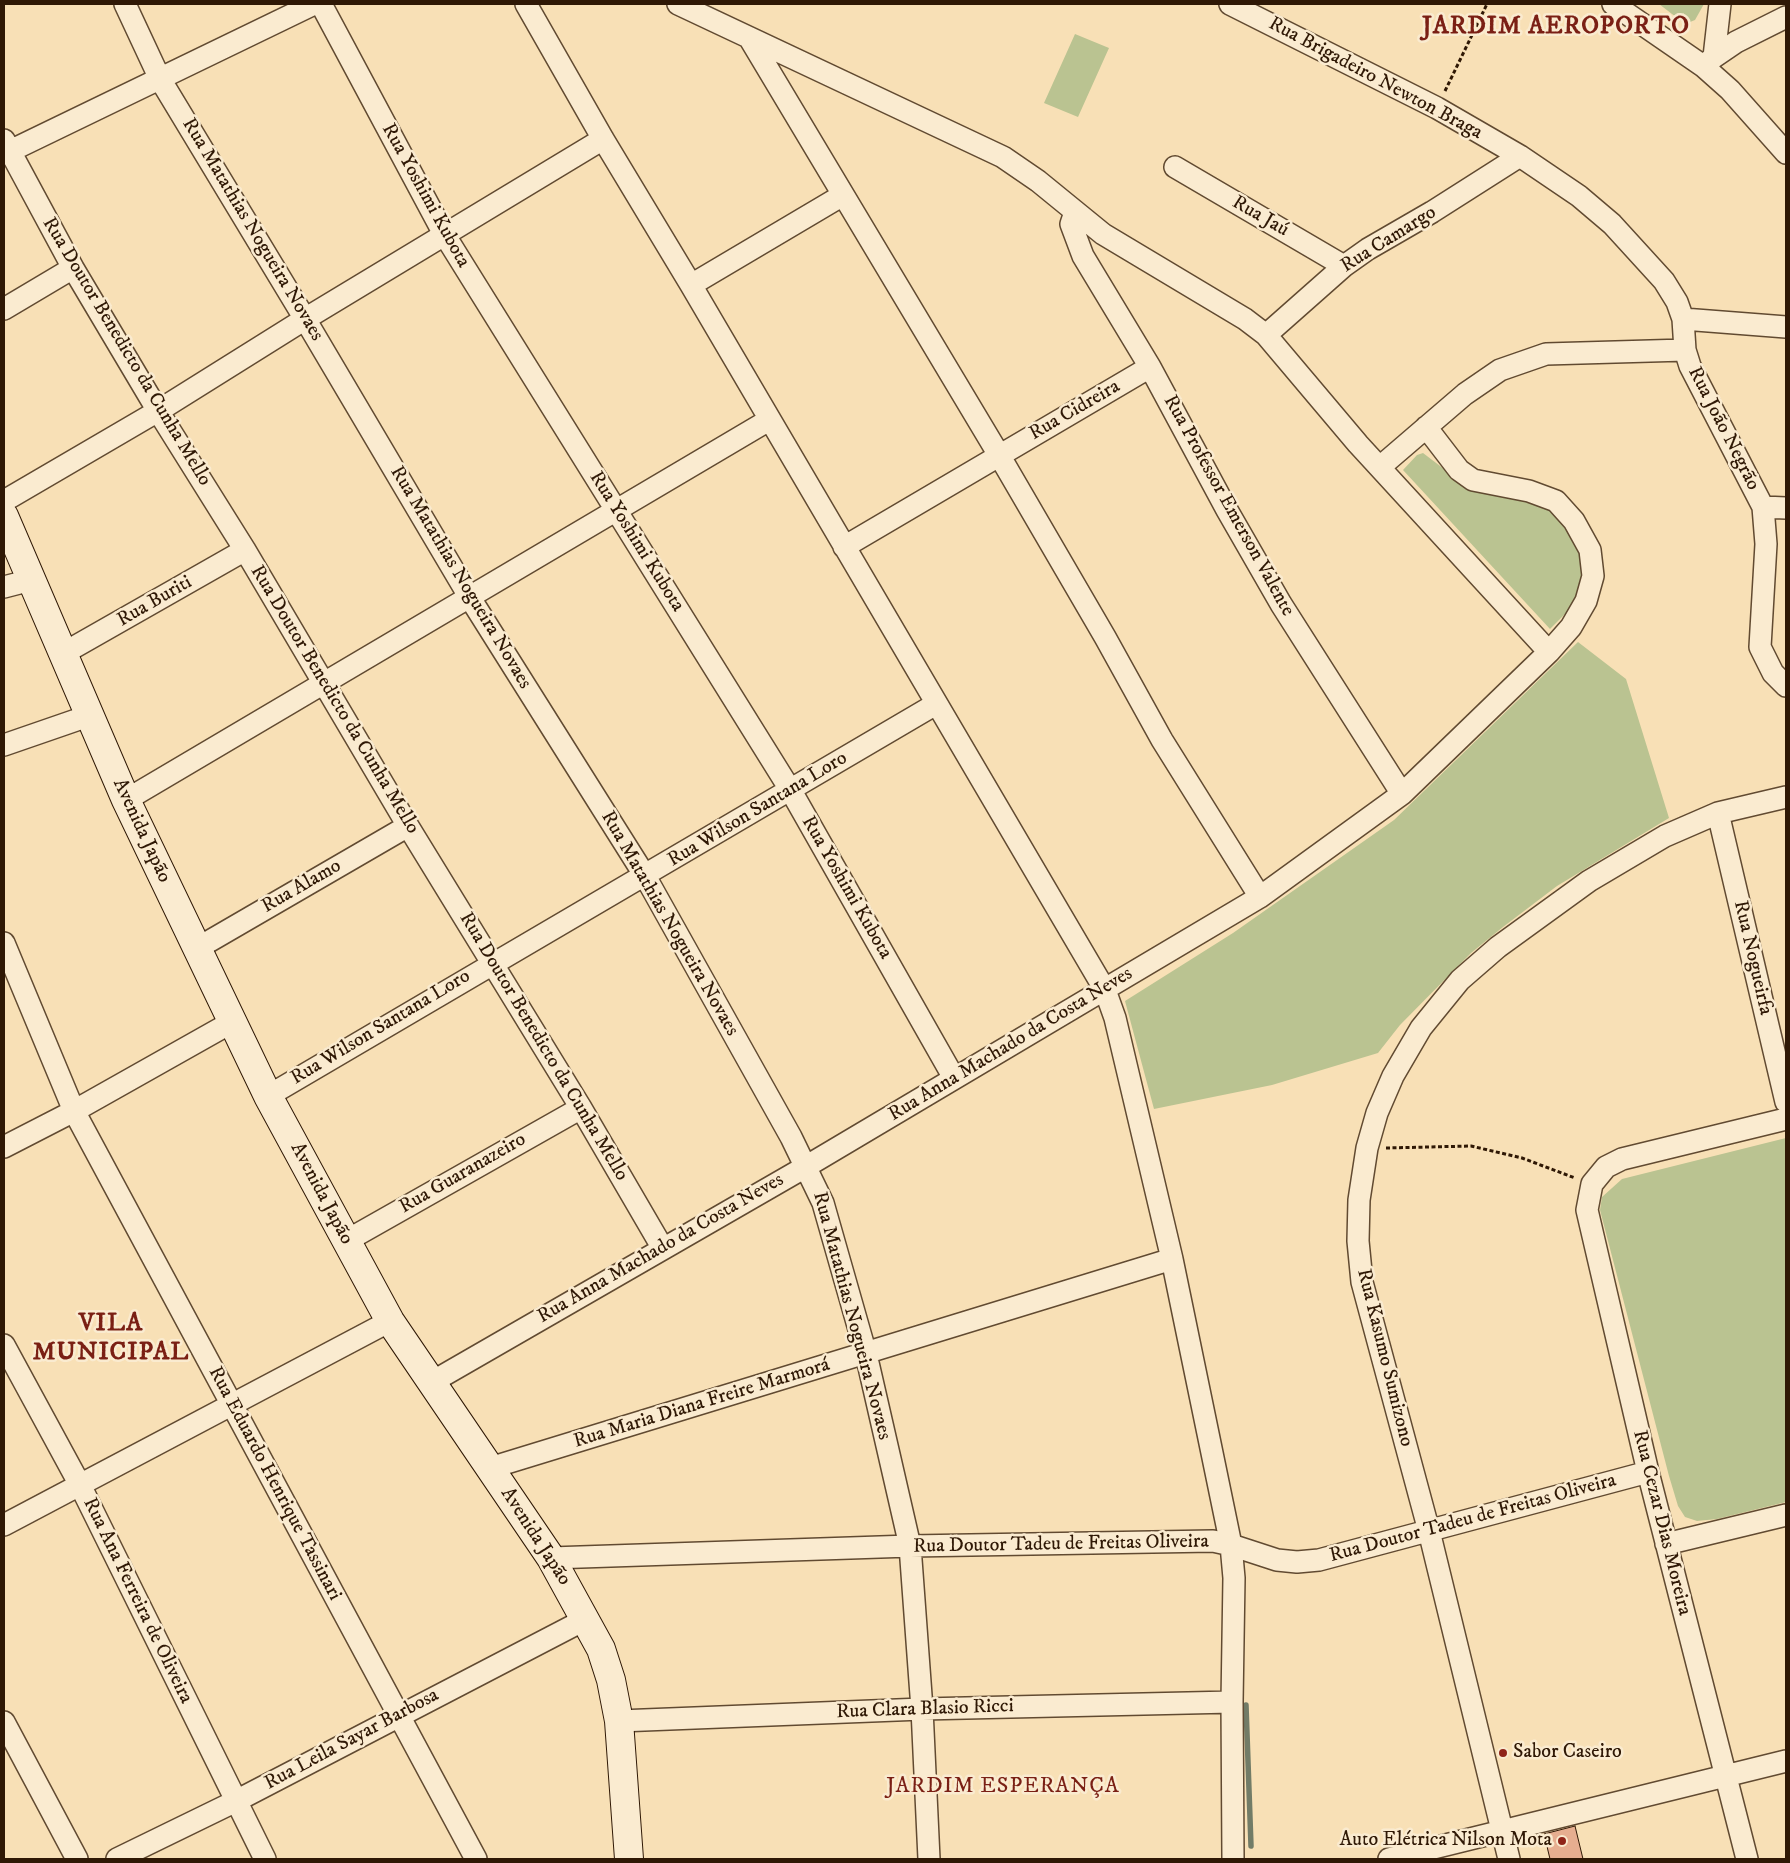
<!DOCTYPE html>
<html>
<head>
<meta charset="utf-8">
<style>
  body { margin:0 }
  #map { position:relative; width:1790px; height:1863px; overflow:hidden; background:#f8e0b6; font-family:"IM FELL DW Pica",serif }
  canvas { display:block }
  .frame { position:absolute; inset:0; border:5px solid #2f1805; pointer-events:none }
</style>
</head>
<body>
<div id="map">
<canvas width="1790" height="1863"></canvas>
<div class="frame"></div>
</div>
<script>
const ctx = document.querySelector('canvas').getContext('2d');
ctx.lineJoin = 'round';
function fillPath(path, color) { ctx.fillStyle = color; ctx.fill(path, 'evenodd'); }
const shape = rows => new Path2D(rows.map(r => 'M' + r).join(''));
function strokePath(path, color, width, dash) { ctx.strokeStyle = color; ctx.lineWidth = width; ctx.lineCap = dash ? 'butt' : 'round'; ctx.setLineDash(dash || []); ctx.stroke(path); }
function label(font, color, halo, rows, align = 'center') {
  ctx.font = font + ' "IM FELL DW Pica",serif'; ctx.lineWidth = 5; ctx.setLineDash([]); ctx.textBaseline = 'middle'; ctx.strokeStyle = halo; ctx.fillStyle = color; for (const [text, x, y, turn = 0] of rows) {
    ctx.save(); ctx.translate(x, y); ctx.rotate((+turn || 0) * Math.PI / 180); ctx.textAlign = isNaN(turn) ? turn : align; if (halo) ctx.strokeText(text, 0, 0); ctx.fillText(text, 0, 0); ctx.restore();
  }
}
const green = shape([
  [1659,4,1704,4,1695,20,1685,24],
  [1075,34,1109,48,1078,117,1044,103],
  [1423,453,1465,485,1554,508,1580,547,1585,594,1550,629,1403,470,1417,455],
  [1578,642,1626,679,1669,818,1557,886,1503,927,1471,953,1400,1025,1378,1053,1272,1085,1154,1109,1125,1001,1233,933,1394,820],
  [1786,1138,1786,1502,1717,1519,1697,1521,1685,1517,1678,1506,1669,1476,1600,1210,1602,1197,1622,1179]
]);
const stream = shape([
  [1246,1705,1251,1846]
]);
const building = shape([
  [1575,1826,1583,1859,1550,1859,1544,1834,1575,1826]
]);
const path = shape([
  [1445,91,1487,4],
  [1386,1148,1471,1146,1522,1158,1575,1178]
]);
const minor = shape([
  [125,4,160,79,305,319,470,598,645,876,791,1137,823,1203,866,1354,910,1546,922,1709,929,1859],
  [321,4,444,234,791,791,954,1078],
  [526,4,603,139,691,285,1105,990,1115,1018,1172,1259,1231,1545,1234,1578,1232,1702,1233,1859],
  [678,4,1003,157,1038,181,1103,234,1245,319,1266,335,1358,444,1549,652],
  [1230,4,1437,108,1520,156,1579,196,1612,224,1664,281,1677,302,1683,319,1685,350,1690,366,1763,507,1766,544,1760,647,1773,673,1786,686],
  [1613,4,1703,66,1730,90,1786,153],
  [750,39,999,455,1105,637,1162,740,1260,897],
  [1714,57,1736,42,1786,17],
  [1707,63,1714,57,1720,4],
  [4,140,73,268,158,411,245,550,408,826,581,1108,662,1247],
  [4,154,314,4],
  [1175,167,1344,266],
  [1075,212,1071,224,1083,256,1150,367,1227,510,1281,604,1402,794],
  [691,285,843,195],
  [4,309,73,268],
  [1683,319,1786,327],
  [1266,335,1344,266,1368,249,1432,212,1520,156],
  [1380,467,1465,394,1500,370,1546,354,1685,350],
  [4,501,158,411,305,319,603,139],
  [1763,507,1786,508],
  [844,547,1150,367],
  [4,587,31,580],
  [64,653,245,550],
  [4,745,88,716],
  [126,800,769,420],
  [1718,813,1786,1102],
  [4,943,74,1111,476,1859],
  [196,949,408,826],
  [268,1096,936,704],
  [4,1147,74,1111,232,1022],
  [346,1241,581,1108],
  [4,1345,80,1485,265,1859],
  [432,1382,807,1166,1260,897,1402,794,1549,652,1571,627,1586,601,1593,576,1590,550,1574,521,1556,501,1529,491,1473,480,1459,470,1426,427],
  [490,1468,1172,1259],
  [4,1525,390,1321],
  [1666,1544,1786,1515],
  [551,1558,910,1546,1213,1541,1231,1545,1277,1560,1297,1562,1319,1560,1648,1472],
  [619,1721,922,1709,1232,1702],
  [4,1722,77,1859],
  [117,1859,236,1801,586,1619],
  [1389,1859,1786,1761],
  [1509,1859,1429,1531,1362,1282,1358,1241,1359,1200,1367,1148,1377,1113,1393,1076,1421,1028,1460,980,1498,947,1589,881,1665,836,1718,813,1786,797],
  [1747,1859,1648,1472,1587,1210,1592,1184,1606,1167,1622,1159,1786,1119]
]);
const secondary = shape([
  [4,516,126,800,268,1096,390,1321,551,1558,601,1649,611,1680,619,1721,629,1859]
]);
const markers = [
  [1503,1753,5,"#8f2418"],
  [1562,1841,5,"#8f2418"]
];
const streetNames = [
  ["Rua Brigadeiro Newton Braga",1375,79,28],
  ["Rua Yoshimi Kubota",425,196,61],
  ["Rua Jaú",1260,217,30],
  ["Rua Matathias Nogueira Novaes",252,230,59],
  ["Rua Camargo",1389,240,-32],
  ["Rua Doutor Benedicto da Cunha Mello",126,352,59],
  ["Rua Cidreira",1075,411,-30],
  ["Rua João Negrão",1723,429,63],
  ["Rua Professor Emerson Valente",1228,506,61],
  ["Rua Yoshimi Kubota",636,542,58],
  ["Rua Matathias Nogueira Novaes",460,578,59],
  ["Rua Buriti",155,602,-30],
  ["Rua Doutor Benedicto da Cunha Mello",334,700,59],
  ["Rua Wilson Santana Loro",758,810,-31],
  ["Avenida Japão",141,831,65],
  ["Rua Alamo",302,887,-30],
  ["Rua Yoshimi Kubota",846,888,60],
  ["Rua Matathias Nogueira Novaes",669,924,60],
  ["Rua Nogueirfa",1752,958,77],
  ["Rua Wilson Santana Loro",381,1028,-31],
  ["Rua Anna Machado da Costa Neves",1011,1045,-31],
  ["Rua Doutor Benedicto da Cunha Mello",543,1047,59],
  ["Rua Guaranazeiro",463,1174,-30],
  ["Avenida Japão",321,1194,62],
  ["Rua Anna Machado da Costa Neves",661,1249,-30],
  ["Rua Matathias Nogueira Novaes",851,1316,75],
  ["Rua Kasumo Sumizono",1384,1358,76],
  ["Rua Maria Diana Freire Marmorá",702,1404,-17],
  ["Rua Eduardo Henrique Tassinari",274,1484,62],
  ["Rua Doutor Tadeu de Freitas Oliveira",1473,1519,-15],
  ["Rua Cezar Dias Moreira",1661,1523,76],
  ["Avenida Japão",535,1537,57],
  ["Rua Doutor Tadeu de Freitas Oliveira",1061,1545,-1],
  ["Rua Ana Ferreira de Oliveira",137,1601,64],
  ["Rua Clara Blasio Ricci",925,1710,-2],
  ["Rua Leila Sayar Barbosa",352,1740,-28]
];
const poiNames = [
  ["Sabor Caseiro",1513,1753],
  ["Auto Elétrica Nilson Mota",1552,1841,"right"]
];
const quarterNames = [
  ["JARDIM ESPERANÇA",1003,1787]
];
const districtNames = [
  ["JARDIM AEROPORTO",1556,28],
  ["VILA",111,1325],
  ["MUNICIPAL",111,1354]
];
fillPath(green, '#bac391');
strokePath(stream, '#727c67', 5.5);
fillPath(building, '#e6ae90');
strokePath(building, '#2f1805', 1);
strokePath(minor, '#614a31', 24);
strokePath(secondary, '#2f1805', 30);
strokePath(path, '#2f1805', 3, [4, 2.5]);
strokePath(minor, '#faebd0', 21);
strokePath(secondary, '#faebd0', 28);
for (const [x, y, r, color] of markers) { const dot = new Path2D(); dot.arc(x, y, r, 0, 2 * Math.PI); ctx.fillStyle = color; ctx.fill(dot); strokePath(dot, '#faebd0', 2); }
label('20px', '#2f1805', '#faebd0', streetNames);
label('20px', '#2f1805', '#faebd0', poiNames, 'left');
ctx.letterSpacing = '1px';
label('22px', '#7a1f14', '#faebd0', quarterNames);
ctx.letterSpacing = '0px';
ctx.letterSpacing = '1px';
label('bold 25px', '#7a1f14', '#faebd0', districtNames);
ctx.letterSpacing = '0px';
</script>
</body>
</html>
